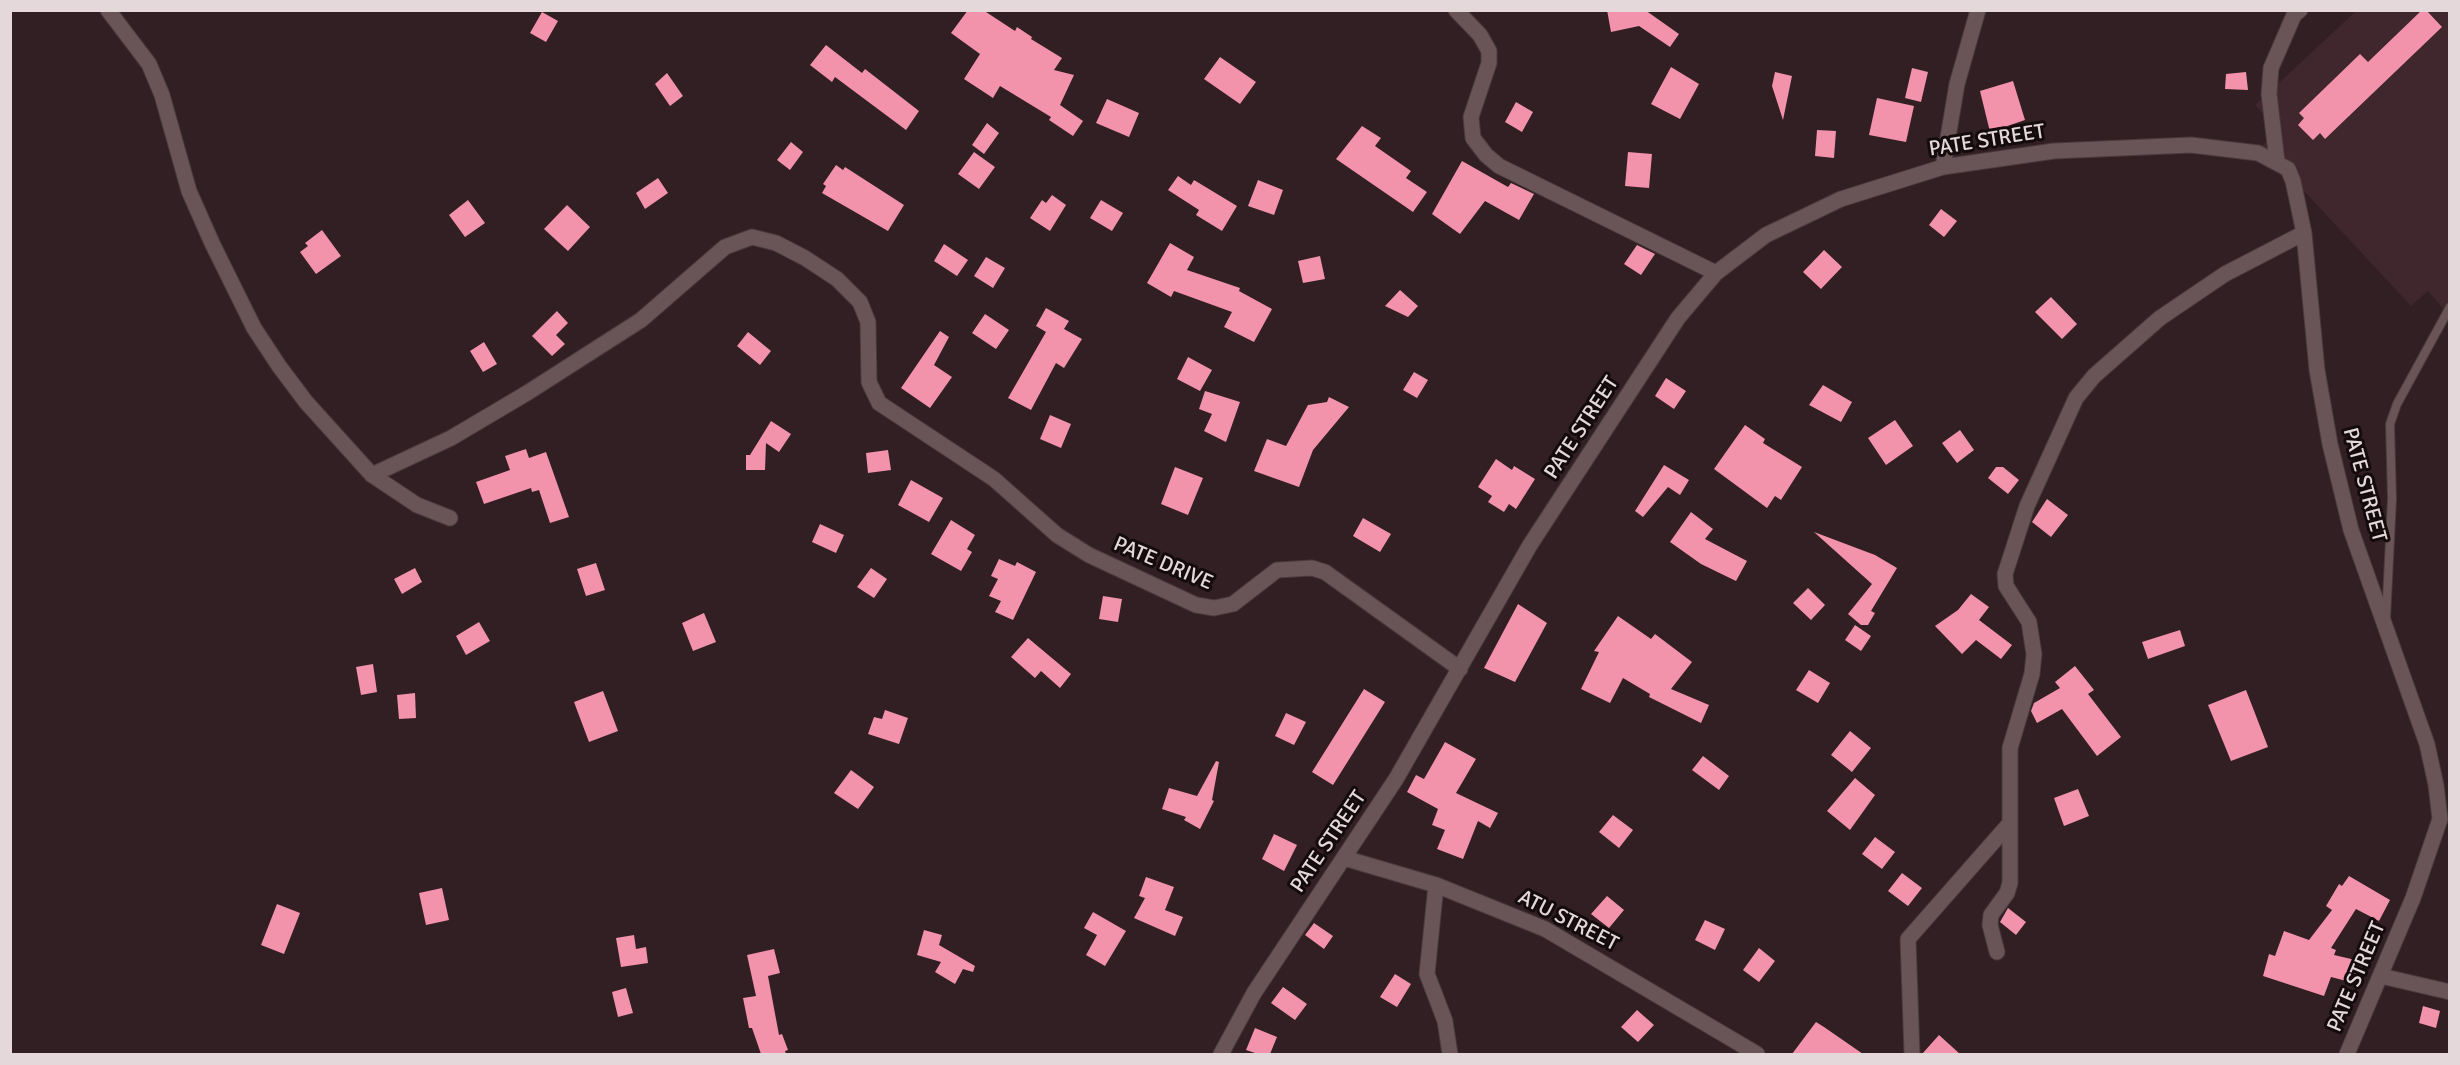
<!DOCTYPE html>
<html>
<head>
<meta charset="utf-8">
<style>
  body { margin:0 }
  #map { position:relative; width:2460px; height:1065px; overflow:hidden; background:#311f23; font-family:Signika,sans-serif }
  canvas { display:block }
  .frame { position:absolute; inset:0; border:12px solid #e5d8da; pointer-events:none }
</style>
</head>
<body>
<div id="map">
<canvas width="2460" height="1065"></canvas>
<div class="frame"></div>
</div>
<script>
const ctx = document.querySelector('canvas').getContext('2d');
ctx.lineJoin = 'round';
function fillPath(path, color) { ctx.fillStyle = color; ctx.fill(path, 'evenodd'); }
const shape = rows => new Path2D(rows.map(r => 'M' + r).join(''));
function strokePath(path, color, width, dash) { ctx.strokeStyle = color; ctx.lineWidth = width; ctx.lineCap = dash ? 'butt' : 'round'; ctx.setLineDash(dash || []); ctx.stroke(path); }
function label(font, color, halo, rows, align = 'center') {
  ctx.font = font + ' Signika,sans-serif'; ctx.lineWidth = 6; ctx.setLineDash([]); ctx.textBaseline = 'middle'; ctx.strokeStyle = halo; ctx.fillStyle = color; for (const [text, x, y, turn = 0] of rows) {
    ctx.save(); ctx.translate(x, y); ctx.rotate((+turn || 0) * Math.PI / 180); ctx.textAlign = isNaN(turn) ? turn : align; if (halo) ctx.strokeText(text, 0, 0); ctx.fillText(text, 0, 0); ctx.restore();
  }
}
const built = shape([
  [2356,11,2449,11,2449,302,2443,308,2428,291,2411,306,2262,146,2278,130,2255,105]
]);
const building = shape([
  [968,10,983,10,1015,31,1017,27,1032,37,1031,39,1062,58,1054,70,1074,75,1060,105,1083,121,1073,136,1049,120,1051,117,1000,86,993,98,964,79,980,54,951,33],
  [1607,10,1645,10,1679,34,1670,47,1639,26,1611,32],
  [2422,10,2426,10,2442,27,2325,139,2320,133,2313,140,2298,125,2304,118,2299,113,2360,54,2368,62],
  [542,12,558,21,546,42,530,33],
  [826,45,862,73,865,69,919,111,906,130,835,77,832,82,810,65],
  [1220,57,1256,82,1240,104,1204,79],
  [1671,67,1699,84,1680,119,1651,104],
  [1912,68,1928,72,1921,102,1905,98],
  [1775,72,1792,76,1783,120,1772,86],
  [2246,72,2248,90,2225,89,2226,74],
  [667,73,683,96,670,106,655,84],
  [2013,81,2025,120,1990,132,1980,91],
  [1877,98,1914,106,1906,142,1869,135],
  [1107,99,1139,113,1129,137,1096,123],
  [1516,102,1533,112,1522,132,1505,122],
  [987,123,999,133,984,154,972,145],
  [1362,126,1381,138,1375,146,1411,171,1406,178,1427,192,1413,212,1336,159],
  [1817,130,1836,131,1834,158,1815,156],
  [791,142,803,152,790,170,777,160],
  [974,152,995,167,979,189,958,174],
  [1628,152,1652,154,1649,188,1625,186],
  [1462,161,1508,187,1511,183,1534,194,1519,220,1485,201,1460,234,1432,214],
  [836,165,843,170,845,167,904,205,888,231,822,193,826,186,823,184],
  [1178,176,1191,185,1194,180,1237,206,1222,231,1196,215,1199,210,1168,190],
  [658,178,668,193,645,209,636,193],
  [1258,180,1283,190,1274,215,1248,206],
  [1052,195,1066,205,1050,231,1030,218,1042,200,1046,203],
  [468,200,485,223,465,237,449,215],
  [1101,200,1123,213,1112,231,1090,218],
  [567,205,590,227,568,251,544,229],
  [1941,209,1957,221,1944,237,1929,225],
  [322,230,341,256,316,274,300,252,308,246,305,243],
  [1170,243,1194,257,1187,270,1240,288,1239,291,1272,309,1254,342,1224,327,1232,312,1174,291,1171,297,1147,283],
  [944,244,968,260,957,276,934,261],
  [1637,245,1655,254,1641,275,1624,264],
  [1824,250,1842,267,1821,289,1803,272],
  [1320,256,1325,279,1303,283,1298,261],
  [986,257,1005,268,993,288,974,276],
  [1400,290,1418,306,1408,317,1385,306],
  [2051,297,2077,324,2062,339,2035,312],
  [1046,308,1069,321,1064,329,1082,339,1064,368,1056,363,1031,410,1008,398,1046,332,1036,326],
  [557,311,568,323,556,335,565,344,552,356,532,336],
  [985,314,1009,330,996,349,972,333],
  [940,331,949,337,934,365,952,377,930,408,901,388],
  [748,332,771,351,760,365,737,346],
  [484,342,497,364,483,372,470,351],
  [1188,357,1212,370,1200,391,1177,379],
  [1414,372,1428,380,1417,398,1403,390],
  [1666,378,1686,391,1674,409,1655,396],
  [1823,385,1852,402,1841,422,1809,405],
  [1205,391,1240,402,1226,442,1204,431,1212,414,1199,409],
  [1329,397,1349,407,1313,450,1299,487,1254,471,1267,439,1286,446,1308,405,1327,402],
  [1050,415,1071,424,1061,448,1040,439],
  [1895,420,1913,446,1886,465,1868,438],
  [771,421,791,434,779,452,766,443,765,470,746,470,746,455,750,455],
  [1745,425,1765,439,1763,443,1802,467,1781,500,1775,496,1767,508,1714,469],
  [1960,430,1974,450,1957,463,1942,443],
  [526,449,529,458,546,452,569,517,550,523,539,490,532,492,531,488,484,504,476,482,510,470,505,456],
  [888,450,891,470,868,473,866,453],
  [1496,459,1512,470,1514,466,1535,479,1516,509,1509,504,1504,512,1488,502,1492,496,1478,487],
  [1664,465,1689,480,1680,495,1668,487,1643,517,1635,511],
  [1175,467,1203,478,1188,515,1161,504],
  [1996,467,2003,467,2019,480,2008,494,1988,478],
  [911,480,943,498,929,522,898,505],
  [2047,499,2068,515,2051,537,2032,522],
  [1691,512,1713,529,1705,539,1747,561,1736,581,1701,564,1670,542],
  [1363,518,1391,534,1380,552,1353,536],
  [951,520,975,535,967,549,972,552,961,571,931,554],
  [820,524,844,535,836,553,812,542],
  [1814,532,1875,555,1897,568,1871,611,1875,613,1868,625,1861,625,1848,614,1872,584],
  [999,559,1015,566,1017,562,1036,572,1013,620,995,612,1001,601,989,596,998,579,991,576],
  [596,563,605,590,586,596,577,569],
  [415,568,422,582,402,594,394,579],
  [871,568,887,579,874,598,857,587],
  [1808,588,1825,605,1811,620,1793,603],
  [1971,594,1989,607,1979,620,2012,645,2001,659,1976,640,1962,654,1935,626,1958,610],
  [1103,596,1122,599,1118,622,1099,619],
  [1518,604,1547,623,1515,682,1484,668],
  [704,613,716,642,693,651,682,623],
  [1618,616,1651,639,1655,634,1692,662,1671,689,1709,705,1701,723,1649,697,1650,694,1623,678,1610,703,1581,689,1599,652,1594,651],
  [479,622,490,641,466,655,456,636],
  [1855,625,1871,636,1861,651,1845,640],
  [2180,630,2185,646,2148,659,2142,642],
  [1028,638,1071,674,1060,688,1041,671,1035,678,1011,657],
  [373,664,377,692,361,695,356,667],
  [2075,666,2094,690,2088,694,2121,737,2097,756,2062,709,2037,723,2031,711,2034,703,2060,688,2055,682],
  [1809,670,1830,683,1818,703,1796,690],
  [1364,689,1385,702,1333,785,1312,772],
  [2246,690,2268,747,2231,761,2208,705],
  [603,691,618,731,589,742,574,702],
  [415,693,416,718,399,719,397,695],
  [885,710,908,718,899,744,868,734,874,717,882,719],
  [1286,713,1306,722,1294,745,1275,736],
  [1850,731,1871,748,1852,772,1831,755],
  [1445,742,1476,759,1456,793,1498,813,1490,828,1478,821,1463,859,1437,849,1445,830,1432,825,1438,809,1407,792,1416,775,1424,779],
  [1703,756,1729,776,1719,790,1692,770],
  [1216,761,1219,762,1212,800,1214,801,1200,829,1184,820,1186,817,1162,809,1169,788,1197,796],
  [851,770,874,787,858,809,834,793],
  [1855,778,1875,795,1850,830,1827,811],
  [2078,789,2089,816,2064,826,2054,798],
  [1613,815,1633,830,1619,848,1599,832],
  [1274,834,1297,845,1284,871,1262,859],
  [1875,837,1895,852,1882,869,1862,854],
  [1902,873,1922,888,1908,906,1888,891],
  [2349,876,2390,900,2379,921,2356,909,2331,948,2336,950,2334,955,2364,962,2358,984,2331,977,2324,996,2263,976,2269,954,2275,956,2284,931,2309,940,2332,910,2326,906,2339,884,2342,886],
  [1146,877,1174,887,1165,910,1183,917,1175,936,1134,918,1145,898,1139,896],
  [442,888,449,920,426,925,419,893],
  [1607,896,1624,910,1609,928,1591,914],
  [277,904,300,913,284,954,261,945],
  [2008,908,2026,922,2016,935,2000,922],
  [1093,912,1126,931,1105,966,1086,955,1097,935,1084,928],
  [1705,920,1725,929,1715,950,1695,940],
  [1314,923,1333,936,1324,949,1305,935],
  [924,930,942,935,939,945,975,966,973,972,963,969,955,984,935,972,941,962,917,955],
  [634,935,636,949,646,947,648,963,621,967,616,938],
  [1759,948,1775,961,1759,982,1743,970],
  [774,949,780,973,768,976,779,1035,782,1034,788,1050,785,1051,786,1054,761,1054,752,1028,749,1028,743,998,756,996,747,955],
  [1395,974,1411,984,1397,1007,1380,997],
  [1283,987,1307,1004,1295,1020,1271,1003],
  [626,988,633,1013,618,1017,612,992],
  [2423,1006,2440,1011,2436,1028,2419,1023],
  [1637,1010,1654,1025,1638,1042,1621,1027],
  [1816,1022,1824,1027,1863,1054,1792,1054],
  [1255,1028,1277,1037,1270,1054,1258,1054,1246,1050],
  [1939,1035,1960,1054,1922,1054]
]);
const lane = shape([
  [2386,619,2392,499,2390,424,2397,404,2450,307]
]);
const street = shape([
  [108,10,149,64,162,95,189,191,212,243,254,328,279,366,306,402,372,475,417,505,450,518],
  [1456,10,1480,35,1489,51,1489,63,1471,117,1473,138,1486,155,1499,166,1716,273],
  [2277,161,2269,94,2271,68,2294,15,2300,10],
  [1943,167,1957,84,1978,10],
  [372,475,451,438,527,393,641,320,725,247,752,237,776,243,805,258,837,279,860,302,868,322,869,382,879,403,994,479,1057,535,1089,555,1196,605,1214,608,1233,604,1277,570,1312,568,1325,572,1460,669],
  [1344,858,1436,885,1545,929,1757,1054],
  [1436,885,1427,974,1445,1021,1450,1054],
  [1997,952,1990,925,1991,915,2007,893,2010,883,2010,748,2032,674,2034,654,2029,622,2006,586,2005,574,2027,506,2076,398,2094,376,2160,318,2225,274,2304,233],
  [2381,976,2450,992],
  [1221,1054,1254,993,1396,779,1530,545,1678,318,1716,273,1766,235,1841,199,1943,167,2054,151,2191,145,2258,153,2288,169,2293,181,2304,233,2317,370,2330,444,2351,530,2427,744,2436,785,2440,819,2413,898,2347,1054],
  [1912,1054,1908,939,2010,823]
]);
const streetNames = [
  ["PATE STREET",1987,141,-9],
  ["PATE STREET",1582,428,-57],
  ["PATE STREET",2364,485,75],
  ["PATE DRIVE",1163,564,23],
  ["PATE STREET",1329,842,-56],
  ["ATU STREET",1568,921,27],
  ["PATE STREET",2357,977,-67]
];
fillPath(built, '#3f272d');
fillPath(building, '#f392ab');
strokePath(lane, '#493a3e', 10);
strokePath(street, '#493a3e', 17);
strokePath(lane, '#695458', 8);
strokePath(street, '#695458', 15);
label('21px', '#e5d8da', '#140b0d', streetNames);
</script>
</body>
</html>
